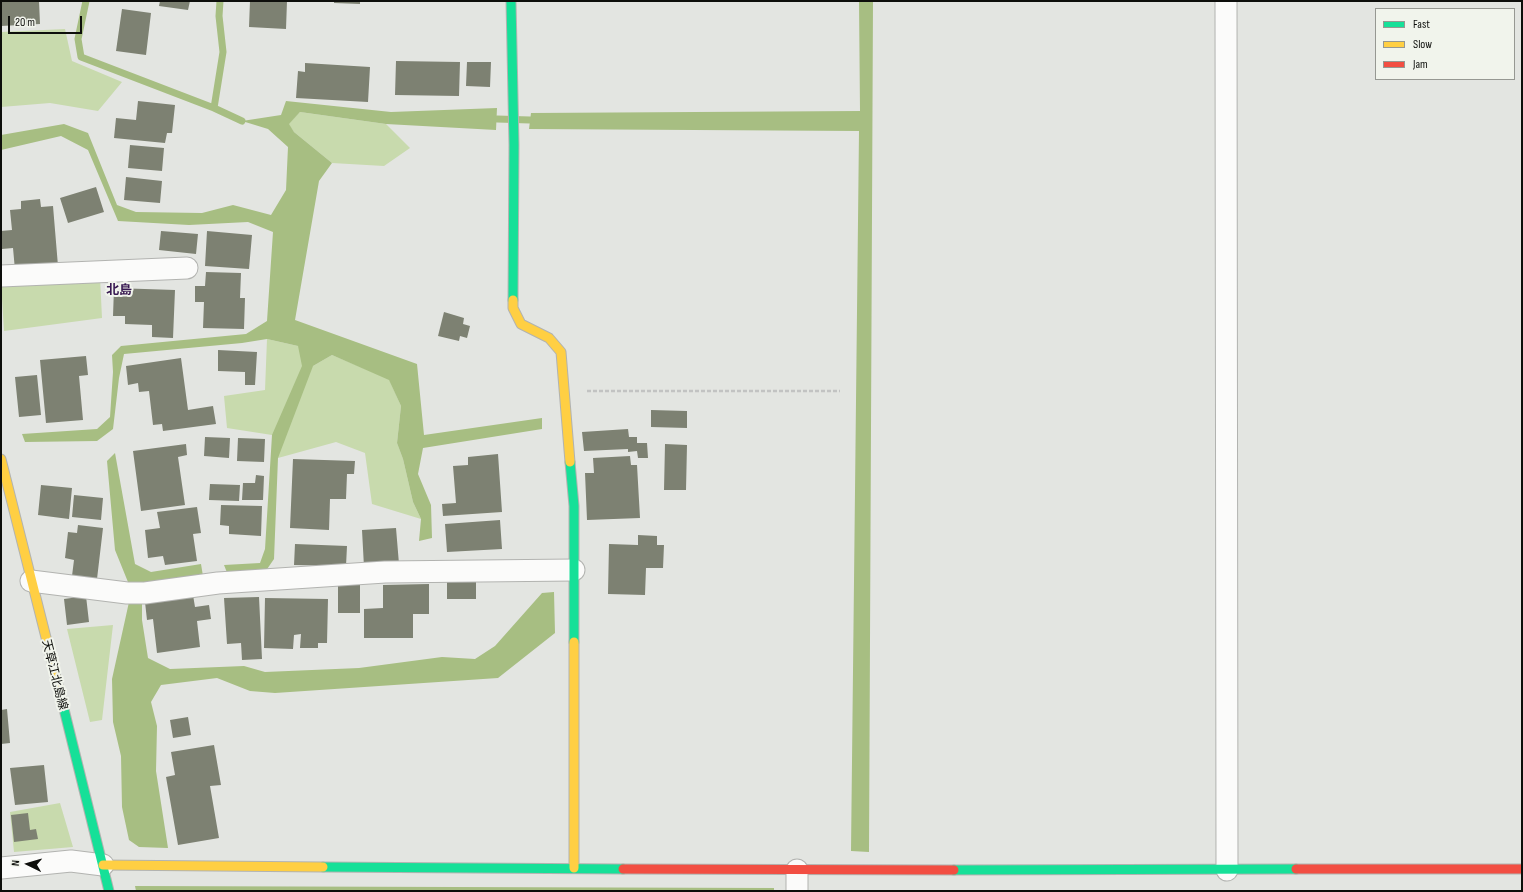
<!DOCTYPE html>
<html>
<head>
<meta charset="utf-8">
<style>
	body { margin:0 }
	#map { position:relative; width:1523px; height:892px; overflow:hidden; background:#e3e5e1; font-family:"Sofia Sans Condensed",sans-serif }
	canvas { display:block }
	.frame { position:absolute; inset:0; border:2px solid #0d0e0b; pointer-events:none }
	.legend { position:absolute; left:1375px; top:8px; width:140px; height:72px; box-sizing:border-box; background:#f1f4ec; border:1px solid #969892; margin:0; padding:5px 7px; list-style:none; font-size:12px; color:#0d0e0b }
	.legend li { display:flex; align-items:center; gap:8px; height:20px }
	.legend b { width:20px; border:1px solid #969892 }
	.north { position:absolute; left:8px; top:844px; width:40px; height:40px; -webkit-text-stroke:3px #f1f4ec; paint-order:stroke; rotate:275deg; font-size:11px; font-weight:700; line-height:16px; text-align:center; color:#0d0e0b }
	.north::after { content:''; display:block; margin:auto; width:14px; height:18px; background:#0d0e0b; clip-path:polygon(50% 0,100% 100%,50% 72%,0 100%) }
	.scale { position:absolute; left:8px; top:16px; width:74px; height:18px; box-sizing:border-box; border:2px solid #0d0e0b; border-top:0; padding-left:5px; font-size:12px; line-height:14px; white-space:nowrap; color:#0d0e0b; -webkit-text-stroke:3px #f1f4ec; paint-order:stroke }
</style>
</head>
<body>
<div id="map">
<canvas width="1523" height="892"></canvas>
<div class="frame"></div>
<ul class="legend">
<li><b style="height:5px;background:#16e098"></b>Fast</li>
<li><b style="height:5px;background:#ffcf43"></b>Slow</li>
<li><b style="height:5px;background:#f24e42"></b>Jam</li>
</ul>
<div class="north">N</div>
<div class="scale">20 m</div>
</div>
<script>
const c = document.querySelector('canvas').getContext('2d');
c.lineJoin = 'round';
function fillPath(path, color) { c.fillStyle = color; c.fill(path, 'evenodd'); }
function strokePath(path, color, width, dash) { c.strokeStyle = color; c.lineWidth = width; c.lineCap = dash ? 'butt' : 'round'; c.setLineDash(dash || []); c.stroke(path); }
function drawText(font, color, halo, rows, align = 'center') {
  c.font = font + ' "Sofia Sans Condensed","Noto Sans JP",sans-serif'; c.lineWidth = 4; c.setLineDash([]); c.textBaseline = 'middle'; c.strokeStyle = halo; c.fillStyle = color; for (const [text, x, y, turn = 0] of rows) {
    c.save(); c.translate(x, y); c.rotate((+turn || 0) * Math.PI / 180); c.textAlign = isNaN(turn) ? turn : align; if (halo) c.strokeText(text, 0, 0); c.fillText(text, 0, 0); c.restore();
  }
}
const green = new Path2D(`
	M65,29L72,61L122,82L98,111L50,103L1,107V32Z
	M300,112L386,124L410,148L384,166L332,163L294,132L288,124Z
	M100,277L102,318L4,331L1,282Z
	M267,339L298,346L313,366L332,355L389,379L401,406L397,443L403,459L413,502L421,519L372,504L365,453L336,442L278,458L272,435L227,428L224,396L265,390Z
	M113,625L102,720L90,722L67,629Z
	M60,803L73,847L14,852L10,812Z`);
const water = new Path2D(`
	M859,1H873L869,852L851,851L859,131L529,129L531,113L860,111Z
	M286,101L391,112L497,108L496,130L386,124L300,112L289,124L294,132L332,163L319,181L295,320L417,364L424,435L542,418V429L423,448L418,474L431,505L432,538L419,541L421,519L413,502L403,459L397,443L401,406L389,380L332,355L313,366L278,458L274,559L263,575H228L224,565L260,563L265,549L272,435L302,366L298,346L267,339L242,343L124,354L119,378L113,429L97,441L25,442L22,434L97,429L110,417L113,372L112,355L121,346L246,334L267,321L273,232L248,222L189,225L118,221L88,150L61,136L1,150V135L64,124L88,133L117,205L136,212L202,213L233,205L271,215L286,190L288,147L268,129L242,121L281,115Z
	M115,453L135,564L151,572L201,564L203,576L130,587L115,550L107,461Z
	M554,592L555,633L498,678L275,693L250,691L217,678L161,685L151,702L157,726L156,771L168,848L139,847L129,840L122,807L121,756L113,722L112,679L129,602L142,603V620L148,658L170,669L244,666L265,672L359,668L442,657L475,659L495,646L542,593Z
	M135,886L774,888V891H136Z`);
const stream = new Path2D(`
	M86,1L78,39L81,57L214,108L242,121
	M214,108L223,52L219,16L220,1
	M497,119L530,120`);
const building = new Path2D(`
	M1,1H39L40,24L1,26Z
	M160,1H190L188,10L159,6Z
	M250,1H287L286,29L249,27Z
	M334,1H360V4L334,3Z
	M122,9L151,13L146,55L116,51Z
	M396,61L460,62L459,96L395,95Z
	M467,62H491L490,87L466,86Z
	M305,63L370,67L368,102L296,98L298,71L305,72Z
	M138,101L175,105L172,133H167L165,143L114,138L116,118L136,120Z
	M130,145L164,148L162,171L128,168Z
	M126,177L162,181L160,203L124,200Z
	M96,187L104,212L68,223L60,198Z
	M40,199L41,207L53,206L58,266L15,270L13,248L2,249L1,231L12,230L10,210L21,209V201Z
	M161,231L198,234L196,254L159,250Z
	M207,231L252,235L249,269L205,266Z
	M206,272L241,273L240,298H245L244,329L203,328L204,302H195V286H205Z
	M114,288L175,290L173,338L152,337V325L125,324V316H113Z
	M444,312L464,318L463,324L470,326L467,338L460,336L459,341L438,336Z
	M218,350L257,352L255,385H245V372L218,371Z
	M86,356L88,375L79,376L83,420L46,423L40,360Z
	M181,358L188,410L213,406L216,424L163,431L162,424L153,425L149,391L139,392L138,383L128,385L126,366Z
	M37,375L41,415L19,417L15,377Z
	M651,410L687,411V428L651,427Z
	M628,429L629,437H637V443H647L648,458H638L637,451L628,452V449L584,451L582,432Z
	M205,437L230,438L229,458L204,456Z
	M238,438L265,439L264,462L237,461Z
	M186,444L187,455L178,457L185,505L141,511L133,451Z
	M665,444L687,445L686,490H664Z
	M498,454L502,512L443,516L442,504L456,503L453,466L468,465V457Z
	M630,456L631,465H637L640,518L587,520L585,473H594L593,458Z
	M293,459L355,461L354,474H347L346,499H330L329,530L290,528Z
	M256,475L264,476L263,500H242L243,483H255Z
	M210,484L240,485L239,501L209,500Z
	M41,485L72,488L69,519L38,515Z
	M74,495L103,498L101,520L72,517Z
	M221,505L262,506L261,536L229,534V526L220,525Z
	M197,507L201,533L193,534L197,561L165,565L163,556L148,558L145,530L160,528L157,512Z
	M500,520L502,549L447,552L445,524Z
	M78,525L103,528L97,579L72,576L74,560L65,558L68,532L77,533Z
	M396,528L399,564L364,567L362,530Z
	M638,535L657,536V545H664L663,568H646L645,595L608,594L609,544L638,545Z
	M295,544L347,546L346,566L294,565Z
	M447,579H476V599H447Z
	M429,584V614H413V638H364V609L383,608V585Z
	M338,585H360V613H338Z
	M193,595L195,607L209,605L211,619L197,621L200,647L157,653L153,619L147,620L145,602Z
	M86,596L89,622L67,625L64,599Z
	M259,597L262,659L242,660L241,643L227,644L224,598Z
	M265,598L328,599L327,643H318V648H300L301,634L294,635L293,649L264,648Z
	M7,709L10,743L1,744V710Z
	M188,717L191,735L173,738L170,720Z
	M214,745L221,785L210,786L219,838L178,845L166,777L175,775L171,752Z
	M44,765L48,802L15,805L10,768Z
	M28,813L30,830L36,829L38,839L14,842L11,815Z`);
const path = new Path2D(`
	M587,391H840`);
const street = new Path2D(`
	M1226,1L1227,870
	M1,276L187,268
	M31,581L127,593H145L218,583L385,572L574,570
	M1,868L71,861L103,865
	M797,870V891`);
const fast = new Path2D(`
	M511,1L514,145L513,300
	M570,462L574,506V642
	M60,693L109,891
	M323,867L623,869
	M954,870L1296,869`);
const slow = new Path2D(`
	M513,300V308L521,324L549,338L561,352L570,462
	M1,459L60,693
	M574,642V868
	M103,865L323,867`);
const jam = new Path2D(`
	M623,869L954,870
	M1296,869H1522`);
const streetNames = [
	["天草江北島線",54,675,76]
];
const neighbourhoodNames = [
	["北島",119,291]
];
fillPath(green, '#c8daad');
fillPath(water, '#a7be82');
strokePath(stream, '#a7be82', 7);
fillPath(building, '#7d8172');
strokePath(street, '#b2b3b0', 23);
strokePath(fast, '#b2b3b0', 11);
strokePath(slow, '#b2b3b0', 11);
strokePath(jam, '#b2b3b0', 11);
strokePath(path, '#c2c3c2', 2.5, [4, 2]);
strokePath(street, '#fbfbfa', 21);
strokePath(fast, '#16e098', 9);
strokePath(slow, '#ffcf43', 9);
strokePath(jam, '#f24e42', 9);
drawText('12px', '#0d0e0b', '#f1f4ec', streetNames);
drawText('bold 13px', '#381951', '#f1f4ec', neighbourhoodNames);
</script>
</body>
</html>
